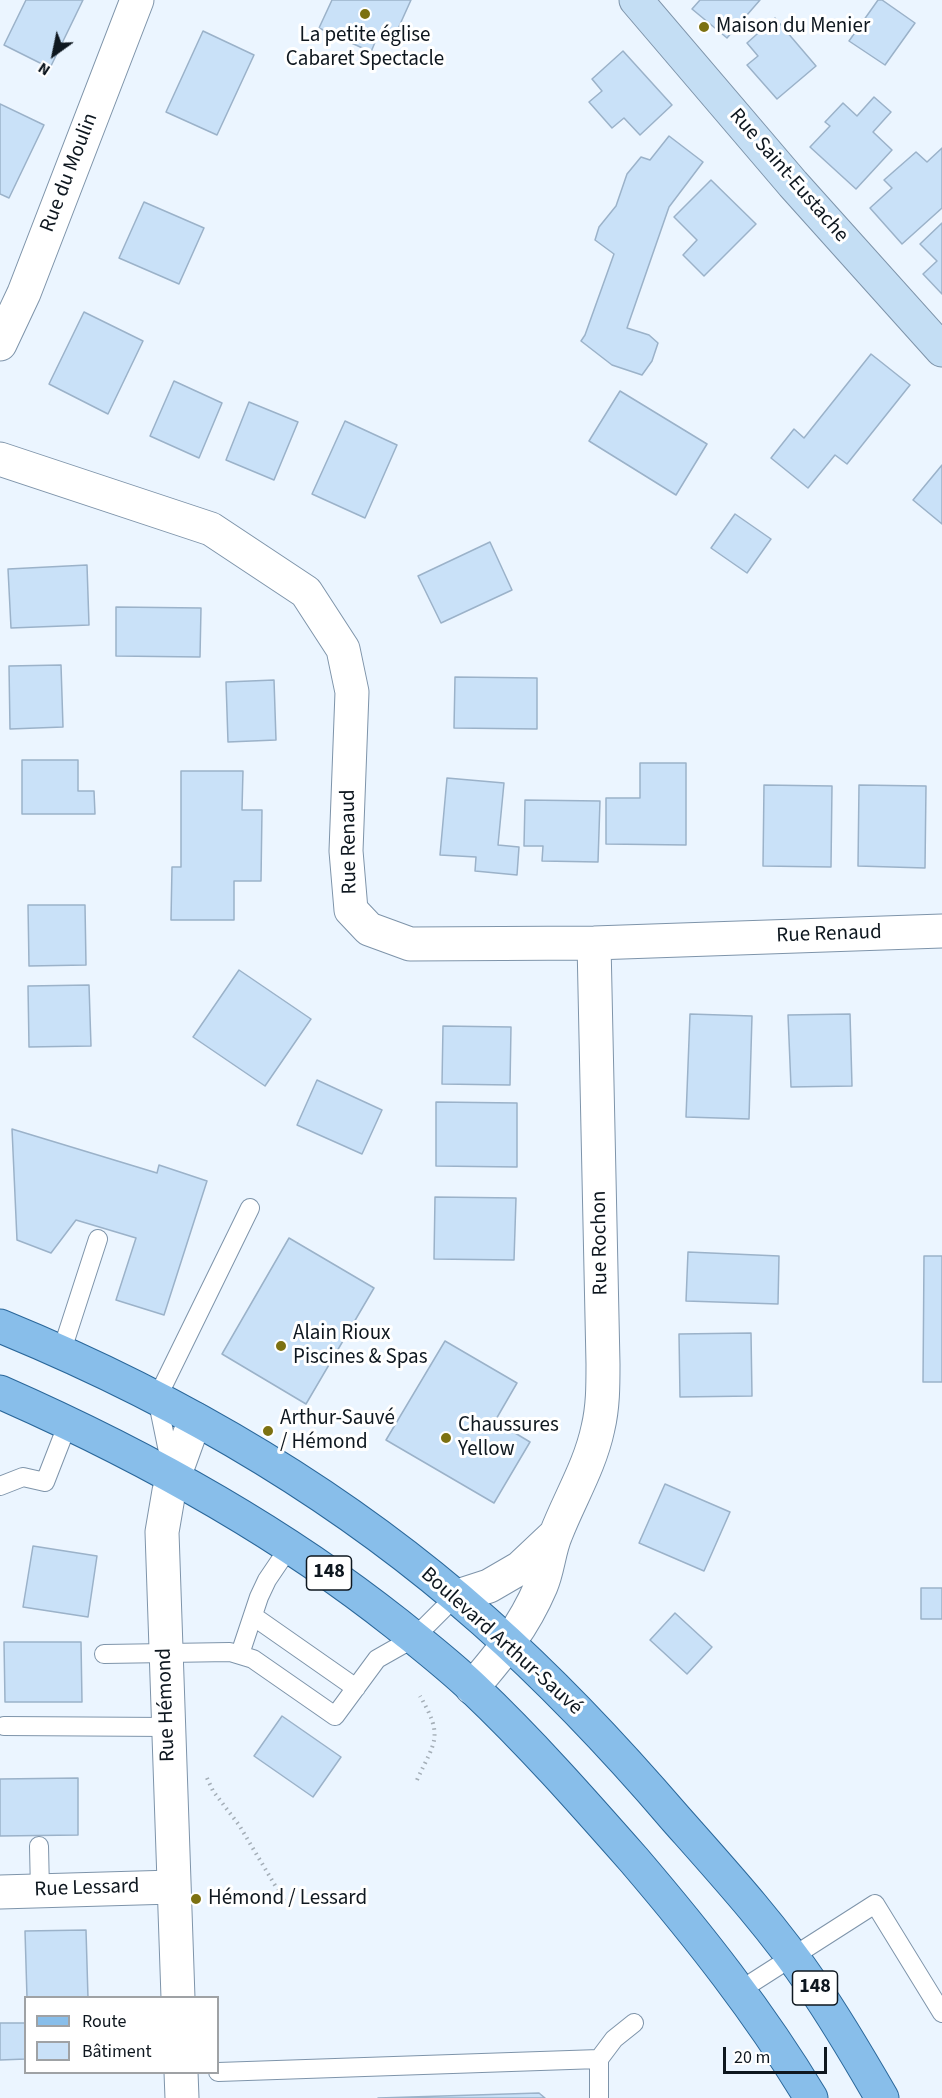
<!DOCTYPE html>
<html>
<head>
<meta charset="utf-8">
<style>
	body { margin:0 }
	#map { position:relative; width:942px; height:2098px; overflow:hidden; background:#ebf5ff; font-family:"Source Sans 3",sans-serif }
	canvas { display:block }
	.legend { position:absolute; left:24px; top:1996px; width:195px; height:78px; box-sizing:border-box; background:#fff; border:2px solid #9fa2a5; margin:0; padding:8px 10px; list-style:none; font-size:18px; color:#0e171f }
	.legend li { display:flex; align-items:center; gap:12px; height:30px }
	.legend b { width:30px; border:2px solid #9fa2a5 }
	.north { position:absolute; left:24px; top:24px; width:60px; height:60px; -webkit-text-stroke:4px #fff; paint-order:stroke; rotate:213deg; font-size:16px; font-weight:700; line-height:24px; text-align:center; color:#0e171f }
	.north::after { content:''; display:block; margin:auto; width:21px; height:27px; background:#0e171f; clip-path:polygon(50% 0,100% 100%,50% 72%,0 100%) }
	.scale { position:absolute; left:723px; top:2047px; width:104px; height:27px; box-sizing:border-box; border:3px solid #0e171f; border-top:0; padding-left:8px; font-size:18px; line-height:21px; white-space:nowrap; color:#0e171f; -webkit-text-stroke:4px #fff; paint-order:stroke }
</style>
</head>
<body>
<div id="map">
<canvas width="942" height="2098"></canvas>
<ul class="legend">
<li><b style="height:8px;background:#88beea"></b>Route</li>
<li><b style="height:16px;background:#c9e1f8"></b>Bâtiment</li>
</ul>
<div class="north">N</div>
<div class="scale">20 m</div>
</div>
<script>
const c = document.querySelector('canvas').getContext('2d');
c.lineJoin = 'round';
function fillPath(path, color) { c.fillStyle = color; c.fill(path, 'evenodd'); }
function strokePath(path, color, width, dash) { c.strokeStyle = color; c.lineWidth = width; c.lineCap = dash ? 'butt' : 'round'; c.setLineDash(dash || []); c.stroke(path); }
function drawText(font, color, halo, rows, align = 'center') {
  c.font = font + ' "Source Sans 3",sans-serif'; c.lineWidth = 6; c.setLineDash([]); c.textBaseline = 'middle'; c.strokeStyle = halo; c.fillStyle = color; for (const [text, x, y, turn = 0] of rows) {
    c.save(); c.translate(x, y); c.rotate((+turn || 0) * Math.PI / 180); c.textAlign = isNaN(turn) ? turn : align; if (halo) c.strokeText(text, 0, 0); c.fillText(text, 0, 0); c.restore();
  }
}
const building = new Path2D(`
	M26,0H83L50,68L4,45Z
	M332,0H411L392,42L378,35L371,52L319,28Z
	M700,0H760L727,38L692,9Z
	M878,0H882L915,23L885,65L849,41Z
	M775,18L816,66L777,99L747,65L758,56L747,43Z
	M203,31L254,55L217,135L166,112Z
	M623,51L672,105L640,135L624,118L612,128L589,102L602,91L592,79Z
	M874,97L891,112L873,132L892,150L856,189L810,147L830,126L825,122L843,103L857,116Z
	M0,104L44,125L9,198L0,194Z
	M669,136L703,162L669,207L627,328L649,335L658,343L652,361L642,375L612,365L581,341L585,335L614,254L595,240L599,227L616,206L627,174L641,157L650,160Z
	M942,148V208L902,244L870,208L892,188L884,180L916,152L927,162Z
	M711,180L756,224L704,276L683,255L697,240L674,217Z
	M144,202L204,228L179,284L119,258Z
	M942,223V294L923,274L937,261L920,244Z
	M84,312L143,341L108,414L49,384Z
	M871,354L910,385L847,464L835,455L808,488L771,458L794,429L804,438Z
	M174,381L222,403L199,458L150,436Z
	M620,391L707,444L676,495L589,441Z
	M249,402L298,422L274,480L226,460Z
	M345,421L397,445L365,518L312,494Z
	M942,465V524L913,500Z
	M735,514L771,539L747,573L711,548Z
	M490,542L512,590L441,623L418,576Z
	M87,565L89,625L11,628L8,569Z
	M116,607L201,608L200,657L116,656Z
	M61,665L63,727L10,729L9,666Z
	M455,677L537,678V729L454,728Z
	M274,680L276,740L228,742L226,682Z
	M22,760H78V791H94L95,814H22Z
	M640,763H686V845L606,844V798H640Z
	M181,771H243L242,810H262L261,881H234V920H171L172,867H181Z
	M447,778L504,783L498,845L519,847L517,875L475,871L476,857L440,855Z
	M764,785L832,786L831,867L763,866Z
	M859,785L926,786L925,868L858,866Z
	M525,800L600,801L598,862L542,861L543,846H524Z
	M28,905H85L86,965L29,966Z
	M239,970L311,1019L265,1086L193,1037Z
	M89,985L91,1046L29,1047L28,986Z
	M690,1014L752,1016L749,1119L686,1117Z
	M850,1014L852,1086L791,1087L788,1015Z
	M443,1026L511,1027L510,1085L442,1084Z
	M317,1080L382,1110L362,1154L297,1125Z
	M436,1102L517,1103V1167L436,1166Z
	M12,1129L157,1173L159,1165L207,1181L164,1315L116,1300L136,1238L76,1220L51,1253L17,1240Z
	M435,1197L516,1198L514,1260L434,1259Z
	M289,1238L374,1288L306,1404L222,1354Z
	M688,1252L779,1256L778,1304L686,1301Z
	M924,1256H942V1382H923Z
	M751,1333L752,1396L680,1397L679,1334Z
	M445,1341L517,1383L495,1421L530,1442L494,1503L386,1440Z
	M665,1484L730,1512L704,1571L639,1543Z
	M33,1546L97,1556L88,1617L23,1607Z
	M921,1588H942V1619H921Z
	M675,1613L712,1647L687,1674L650,1640Z
	M4,1642H81L82,1702H5Z
	M282,1716L341,1757L313,1797L254,1756Z
	M78,1778V1835L0,1836V1779Z
	M86,1930L88,1998H27L25,1931Z
	M0,2023H26V2059L0,2060Z
	M539,2093L545,2098H378Z`);
const path = new Path2D(`
	M207,1778L213,1791L239,1825L285,1902
	M417,1780C435,1741 444,1737 420,1696`);
const lane = new Path2D(`
	M61,1353L98,1239
	M172,1471L157,1398L250,1208
	M0,1486L23,1477L45,1482L68,1423
	M253,1616L356,1688
	M104,1654L230,1652L253,1659L335,1716L377,1659L414,1638L455,1597
	M240,1654L259,1597L267,1580L290,1546
	M4,1726L168,1727
	M39,1846L40,1891
	M739,1991L875,1904L942,2013
	M218,2072L599,2059
	M599,2098V2059L614,2039L634,2023`);
const street = new Path2D(`
	M0,344L24,293L137,0
	M0,459L211,529L306,592L343,649L352,692L346,851L351,910L369,929L410,944L594,943L942,931
	M455,1597L489,1586L520,1568L555,1535
	M472,1688C501,1654 523,1628 541,1586C548,1570 549,1550 556,1534C570,1498 590,1466 598,1428C603,1407 603,1386 603,1364L594,943
	M0,1892L173,1887
	M178,1998L162,1532L169,1491L195,1419
	M181,2072L182,2098`);
const secondary = new Path2D(`
	M636,0L793,184L942,350`);
const primary = new Path2D(`
	M0,1326C176,1398 342,1495 484,1621C553,1682 616,1749 676,1819C723,1872 773,1927 813,1986C838,2022 860,2060 882,2098
	M0,1392C141,1454 276,1528 397,1624C423,1645 449,1665 473,1688C530,1742 582,1801 634,1860C698,1935 760,2013 811,2098`);
const markers = [
	[365,14,6,"#7c7111"],
	[704,27,6,"#7c7111"],
	[281,1346,6,"#7c7111"],
	[268,1431,6,"#7c7111"],
	[446,1438,6,"#7c7111"],
	[196,1899,6,"#7c7111"]
];
const shields = [
	[329,1573,45],
	[815,1988,45]
];
const shieldNames = [
	["148",329,1573],
	["148",815,1988]
];
const poiNames = [
	["Maison du Menier",716,27],
	["La petite église",365,36,"center"],
	["Cabaret Spectacle",365,60,"center"],
	["Alain Rioux",293,1334],
	["Piscines & Spas",293,1358],
	["Arthur-Sauvé",280,1419],
	["/ Hémond",280,1443],
	["Chaussures",458,1426],
	["Yellow",458,1450],
	["Hémond / Lessard",208,1899]
];
const streetNames = [
	["Rue du Moulin",70,173,-69],
	["Rue Saint-Eustache",788,176,49],
	["Rue Renaud",350,842,-91],
	["Rue Renaud",829,935,-2],
	["Rue Rochon",601,1243,-91],
	["Boulevard Arthur-Sauvé",501,1642,42],
	["Rue Hémond",167,1705,-92],
	["Rue Lessard",87,1889,-2]
];
fillPath(building, '#c9e1f8');
strokePath(building, '#9bb2c9', 1.5);
strokePath(lane, '#7e94aa', 20);
strokePath(street, '#7e94aa', 35);
strokePath(secondary, '#7e94aa', 35);
strokePath(primary, '#2a679a', 35);
strokePath(path, '#a4aeb7', 4, [1.5, 4.5]);
strokePath(lane, '#fff', 18);
strokePath(street, '#fff', 33);
strokePath(secondary, '#c4def4', 33);
strokePath(primary, '#88beea', 33);
for (const [x, y, r, color] of markers) { const dot = new Path2D(); dot.arc(x, y, r, 0, 2 * Math.PI); c.fillStyle = color; c.fill(dot); strokePath(dot, '#fff', 2); }
for (const [x, y, w] of shields) { const box = new Path2D(); box.roundRect(x - w / 2, y - 17, w, 34, 4.5); c.fillStyle = '#fff'; c.fill(box); strokePath(box, '#0e171f', 1.5); }
drawText('bold 20px', '#0e171f', null, shieldNames);
drawText('21px', '#0e171f', '#fff', poiNames, 'left');
drawText('21px', '#0e171f', '#fff', streetNames);
</script>
</body>
</html>
